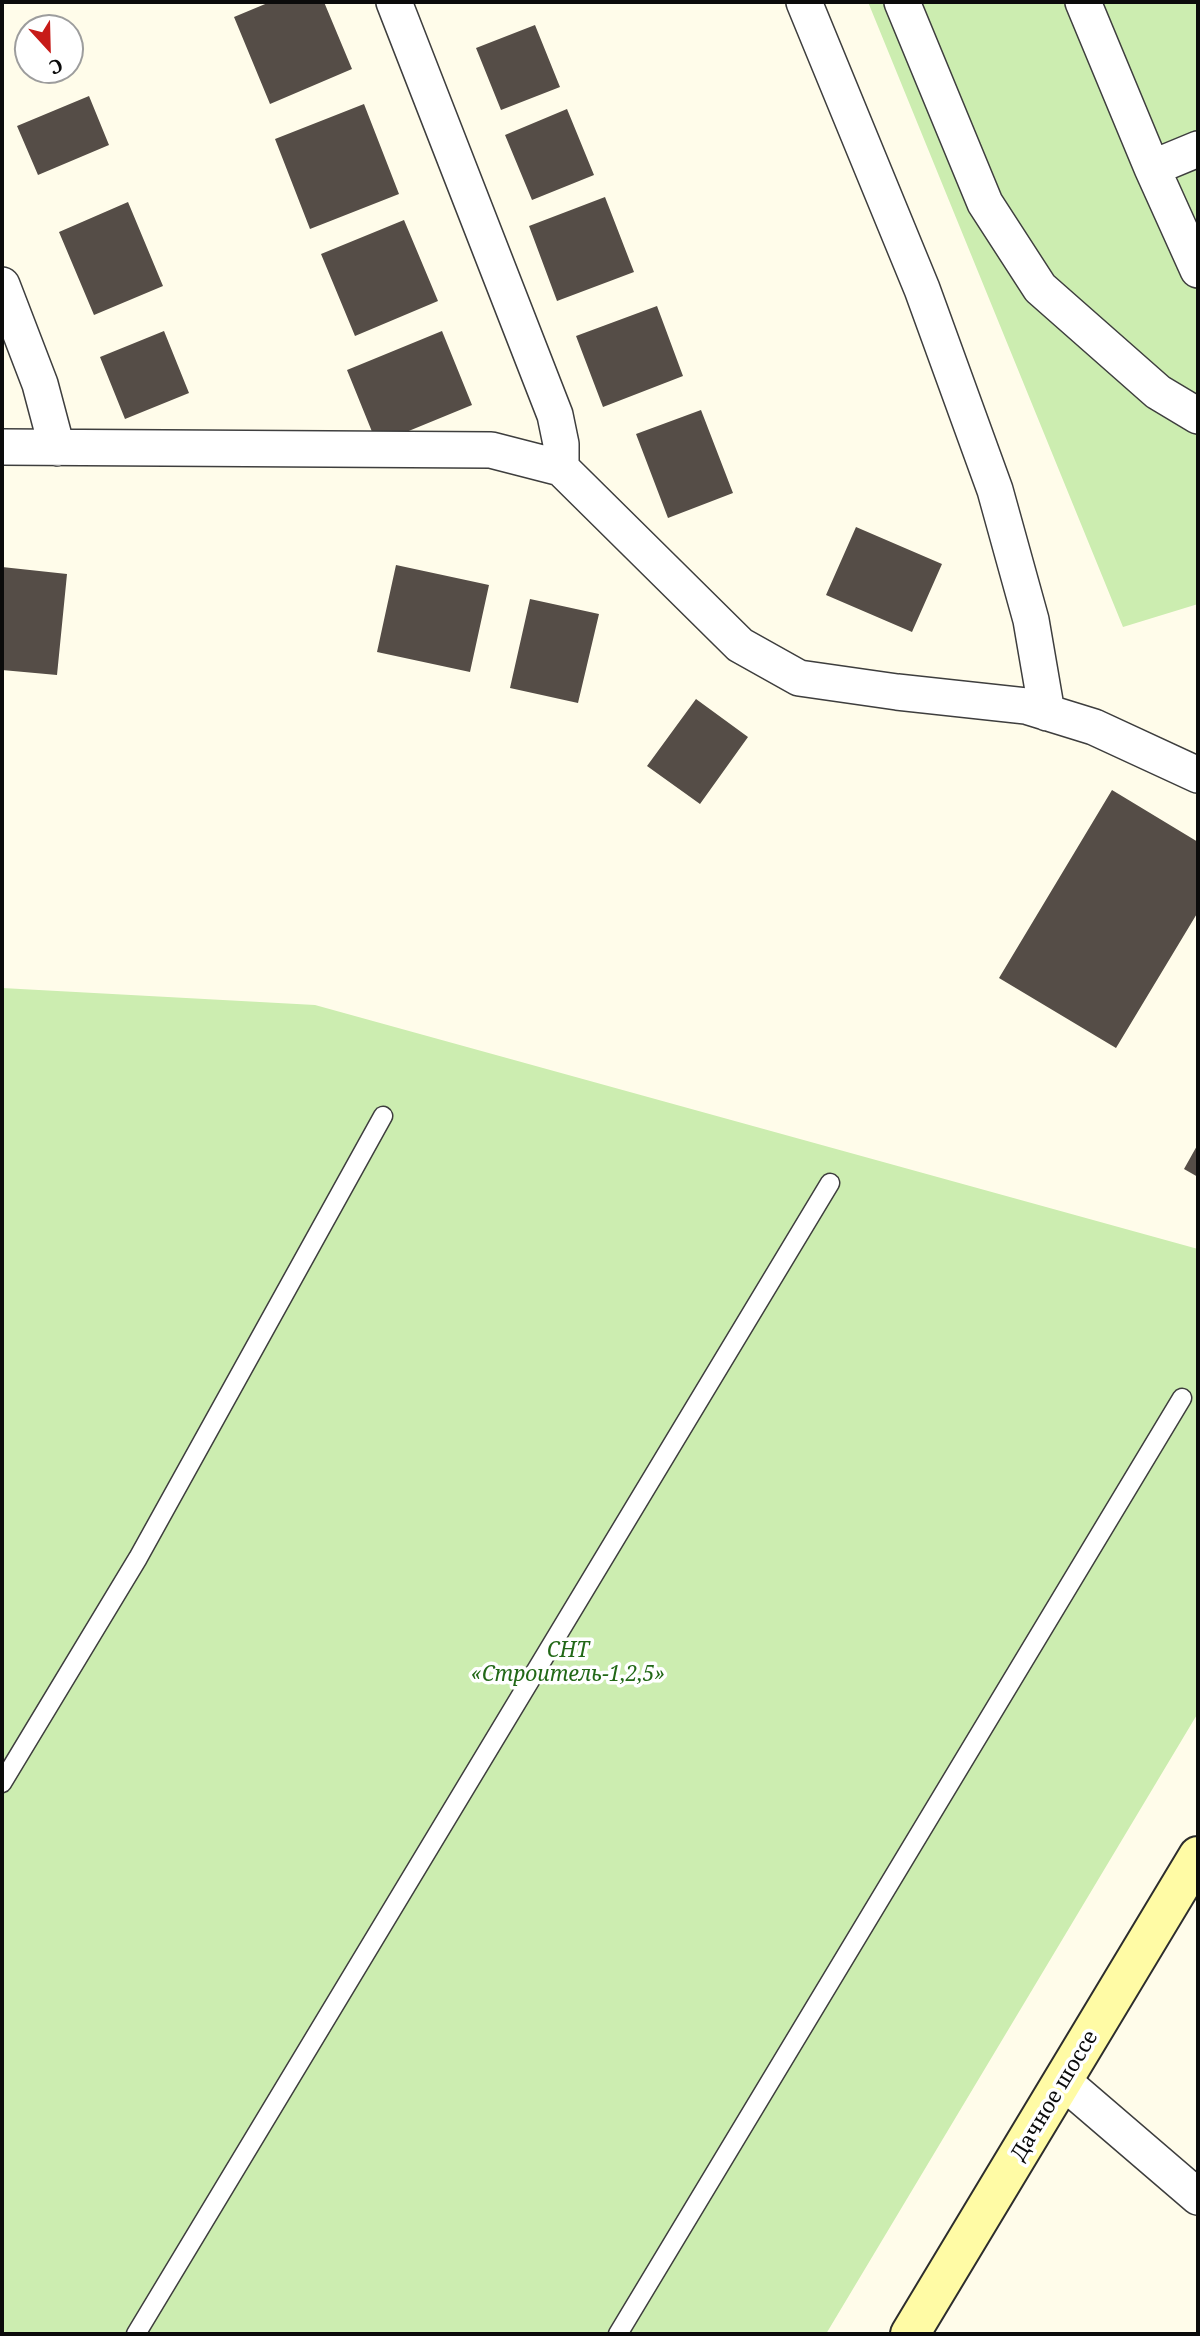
<!DOCTYPE html>
<html>
<head>
<meta charset="utf-8">
<style>
	body { margin:0 }
	#map { position:relative; width:1200px; height:2336px; overflow:hidden; background:#fffcea; font-family:"Noto Serif",serif }
	canvas { display:block }
	.frame { position:absolute; inset:0; border:4px solid #0b0b0b; pointer-events:none }
	.north { position:absolute; left:14px; top:14px; width:70px; height:70px; box-sizing:border-box; background:#fff; border:2px solid #9d9d9d; border-radius:50%; rotate:158deg; font-size:19px; font-weight:700; line-height:28px; text-align:center; color:#0b0b0b }
	.north::after { content:''; display:block; margin:auto; width:24px; height:32px; background:#c71b18; clip-path:polygon(50% 0,100% 100%,50% 72%,0 100%) }
</style>
</head>
<body>
<div id="map">
<canvas width="1200" height="2336"></canvas>
<div class="frame"></div>
<div class="north">С</div>
</div>
<script>
const c = document.querySelector('canvas').getContext('2d');
c.lineJoin = 'round';
function fillPath(path, color) { c.fillStyle = color; c.fill(path, 'evenodd'); }
function strokePath(path, color, width, dash) { c.strokeStyle = color; c.lineWidth = width; c.lineCap = dash ? 'butt' : 'round'; c.setLineDash(dash || []); c.stroke(path); }
function drawText(font, color, halo, rows, align = 'center') {
  c.font = font + ' "Noto Serif",serif'; c.lineWidth = 7; c.setLineDash([]); c.textBaseline = 'middle'; c.strokeStyle = halo; c.fillStyle = color; for (const [text, x, y, turn = 0] of rows) {
    c.save(); c.translate(x, y); c.rotate((+turn || 0) * Math.PI / 180); c.textAlign = isNaN(turn) ? turn : align; if (halo) c.strokeText(text, 0, 0); c.fillText(text, 0, 0); c.restore();
  }
}
const green = new Path2D(`
	M868,2H1198V604L1123,627Z
	M2,988L315,1005L1198,1249V1713L826,2334H2Z`);
const building = new Path2D(`
	M270,2H324L352,69L270,104L234,17Z
	M535,25L560,87L501,110L476,48Z
	M89,96L109,145L38,175L17,126Z
	M364,104L399,194L310,229L275,139Z
	M567,109L594,175L532,200L505,135Z
	M605,197L634,272L557,301L529,226Z
	M128,202L163,286L94,315L59,232Z
	M404,220L438,301L355,336L321,254Z
	M657,306L683,376L603,407L576,336Z
	M164,331L189,393L125,419L100,357Z
	M442,331L472,405L377,444L347,370Z
	M701,410L733,493L668,518L636,434Z
	M856,527L942,564L912,632L826,595Z
	M396,565L489,585L470,672L377,652Z
	M2,567L67,574L57,675L2,670Z
	M530,599L599,614L578,703L510,688Z
	M696,699L748,737L700,804L647,766Z
	M1112,790L1198,842V912L1116,1048L999,978Z
	M1198,1144V1177L1184,1169Z`);
const lane = new Path2D(`
	M2,1783L138,1558L383,1116
	M136,2334L830,1183
	M618,2334L1182,1398`);
const street = new Path2D(`
	M394,2L555,415L561,444V468
	M804,2L922,289L995,490L1031,620L1047,713
	M902,2L985,203L1040,288L1158,392L1198,416
	M1083,2L1152,168L1198,270
	M1152,168L1198,149
	M2,285L40,384L57,448
	M2,447L491,450L561,468L740,645L799,678L897,692L1026,706L1094,727L1198,775
	M1064,2082L1198,2197`);
const secondary = new Path2D(`
	M910,2334L1198,1856`);
const parkNames = [
	["СНТ",568,1651],
	["«Строитель-1,2,5»",568,1675]
];
const streetNames = [
	["Дачное шоссе",1055,2096,-59]
];
fillPath(green, '#ccedb0');
fillPath(building, '#554d47');
strokePath(lane, '#3e3e3e', 21);
strokePath(street, '#3e3e3e', 38);
strokePath(secondary, '#2d2d2d', 42);
strokePath(lane, '#fff', 18);
strokePath(street, '#fff', 35);
strokePath(secondary, '#fffba5', 38);
drawText('italic 21px', '#226817', '#fff', parkNames);
drawText('21px', '#0b0b0b', '#fff', streetNames);
</script>
</body>
</html>
